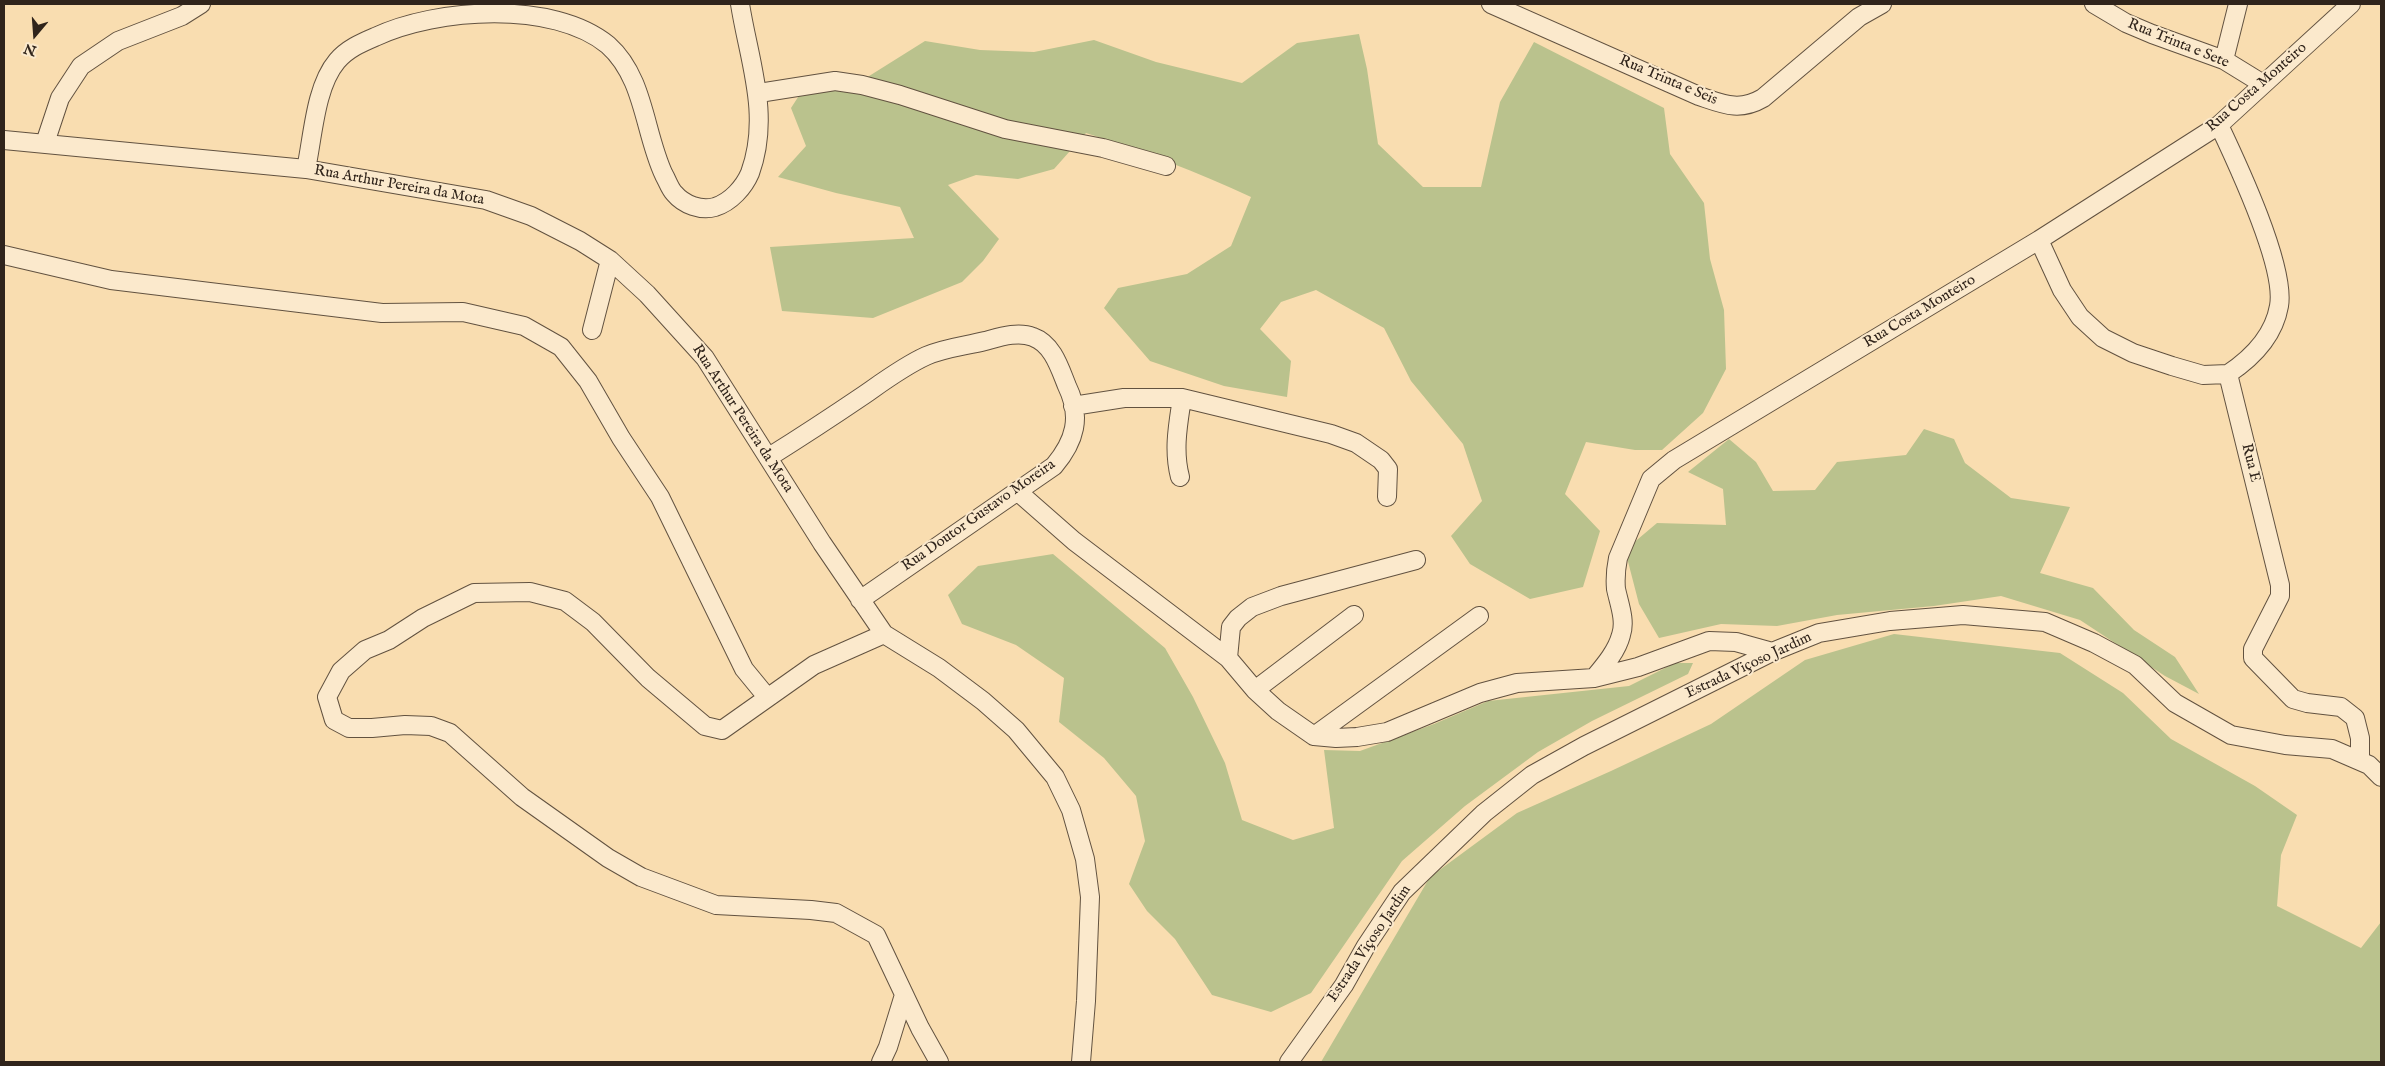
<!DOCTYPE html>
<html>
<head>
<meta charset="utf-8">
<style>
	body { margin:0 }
	#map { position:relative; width:2385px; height:1066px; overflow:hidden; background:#f9ddb0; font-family:"IM FELL English",serif }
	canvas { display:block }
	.frame { position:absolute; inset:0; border:5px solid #30241b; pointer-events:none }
	.north { position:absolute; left:10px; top:10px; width:50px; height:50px; -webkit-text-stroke:4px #fbe9cc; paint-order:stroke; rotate:198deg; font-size:14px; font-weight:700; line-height:20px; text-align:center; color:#30241b }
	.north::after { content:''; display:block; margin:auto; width:18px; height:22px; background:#30241b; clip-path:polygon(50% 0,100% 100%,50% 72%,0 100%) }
</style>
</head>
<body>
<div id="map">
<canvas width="2385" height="1066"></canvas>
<div class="frame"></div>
<div class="north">N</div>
</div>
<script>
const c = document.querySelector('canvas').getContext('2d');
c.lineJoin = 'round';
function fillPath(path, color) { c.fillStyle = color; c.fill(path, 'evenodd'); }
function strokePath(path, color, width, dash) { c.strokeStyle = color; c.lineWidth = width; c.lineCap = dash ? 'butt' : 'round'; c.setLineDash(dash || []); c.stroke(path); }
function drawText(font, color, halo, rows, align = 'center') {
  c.font = font + ' "IM FELL English",serif'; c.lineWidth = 4; c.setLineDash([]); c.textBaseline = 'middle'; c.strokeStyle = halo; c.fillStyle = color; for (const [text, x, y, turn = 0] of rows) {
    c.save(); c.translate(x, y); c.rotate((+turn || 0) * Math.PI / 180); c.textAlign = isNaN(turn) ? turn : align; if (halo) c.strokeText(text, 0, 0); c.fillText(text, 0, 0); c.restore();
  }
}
const green = new Path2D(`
	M1359,34L1367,69L1378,144L1423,187H1481L1500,102L1534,42L1664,108L1670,154L1704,203L1710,259L1724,310L1726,369L1703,413L1662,450H1635L1586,442L1565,494L1600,531L1583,587L1530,599L1470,564L1451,536L1482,501L1463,444L1411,381L1384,328L1316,290L1281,302L1260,329L1291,361L1287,397L1224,386L1150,361L1104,308L1118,288L1187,274L1231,246L1251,197C1197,172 1143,151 1086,133L1054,169L1018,179L976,175L948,185L999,239L983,261L962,282L873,318L782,311L770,247L914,238L900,207L836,193L778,177L806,146L791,108L802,91L858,83L925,41L980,50L1034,52L1094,40L1156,62L1242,83L1297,43Z
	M1924,429L1954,439L1965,463L2011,498L2070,507L2040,573L2093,588L2134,630L2175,657L2199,694L2165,676L2080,620L2001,596L1934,606L1837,615L1777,626L1721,624L1659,638L1639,604L1625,550L1657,523L1726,525L1723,489L1688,472L1729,439L1756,462L1773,491L1815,490L1837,462L1906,455Z
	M1053,554L1165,648L1193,697L1225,763L1242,820L1293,840L1334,828L1324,750L1360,751L1434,724L1488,701L1629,686L1675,663H1693L1688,674L1592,721L1538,752L1465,806L1402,861L1311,993L1271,1012L1212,995L1175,939L1147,911L1129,884L1145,841L1136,796L1104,758L1059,722L1064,678L1016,645L962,624L948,595L978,566Z
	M1894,634L2060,653L2123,693L2171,739L2255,786L2297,815L2281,855L2277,906L2361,948L2381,922V1062H1321L1430,877L1517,813L1611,771L1711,724L1805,660Z`);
const minor = new Path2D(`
	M1491,4L1699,96C1723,104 1739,112 1763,98L1859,17L1882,4
	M2094,4L2126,23L2152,34L2224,60L2263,84
	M2224,60L2238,4
	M759,93L835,81L862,85L900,95L1005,129L1103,148L1166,166
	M2219,125C2237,163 2286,267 2279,306C2274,335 2252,358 2228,374L2280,585V596L2253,649V658L2293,699L2307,703L2341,707L2355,718L2360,738V760
	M4,140L306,169L486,200L531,216L580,241L610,260L647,294L705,358L822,543L884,634L939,668L983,701L1016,730L1055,777L1071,810L1085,859L1090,897L1086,1001L1081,1062
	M45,143L60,98L81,66L118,41L182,16L201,4
	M306,169C313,137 315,87 337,61C347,49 361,43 375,37C437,8 553,0 608,45C645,78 644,133 664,175C667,180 670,189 674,193C684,205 701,211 715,207C731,202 744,187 750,173C771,115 749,61 740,4
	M2039,240L2062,290L2080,317L2103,338L2133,353L2172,366L2203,375L2228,374
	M4,255L111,280L382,313L463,312L524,326L561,347L588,381L621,438L660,497L744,669L767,697
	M592,330L610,260
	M1073,406L1124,398H1182L1331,434L1356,443L1381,460L1388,469L1387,497
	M769,457C801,437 833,416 864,395C884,381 904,366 926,356C944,348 965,346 985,341C1000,337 1018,331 1033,337C1053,344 1060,369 1067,386C1082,417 1075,441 1054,466L860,600
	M1180,477C1173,450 1178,425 1182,398
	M1017,491L1074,541L1228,658
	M1416,560L1281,596L1252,607L1238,618L1231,627L1228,658L1255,690L1278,711L1314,736L1336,738L1357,737L1387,732L1480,693L1517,683L1594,678L1638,667L1709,641L1736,642L1772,652
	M884,634L814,665L722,730L705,726L648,678L593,622L565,601L530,592L474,593L423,618L389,640L365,650L341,671L327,697L334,720L349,728H372L405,725L431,726L450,733L522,797L608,858L641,877L716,905L811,910L836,913L876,935L920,1028L939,1062
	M1594,678C1604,666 1617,651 1621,635C1626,621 1619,603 1616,589C1615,578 1616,568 1618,558L1651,479L1674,460L2039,240L2219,125L2351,4
	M1255,690L1354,615
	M1314,736L1479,616
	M881,1062L888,1047L904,995
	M1289,1062L1344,985L1366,946L1402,892L1484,813L1532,775L1584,746L1772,652L1819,633L1890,621L1963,615L2045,622L2094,643L2135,665L2175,703L2231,735L2285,745L2332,749L2369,765L2381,777`);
const streetNames = [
	["Rua Trinta e Sete",2178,44,22],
	["Rua Trinta e Seis",1668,81,23],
	["Rua Costa Monteiro",2257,88,-41],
	["Rua Arthur Pereira da Mota",399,186,10],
	["Rua Costa Monteiro",1920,312,-31],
	["Rua Arthur Pereira da Mota",742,419,57],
	["Rua E",2250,463,76],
	["Rua Doutor Gustavo Moreira",979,516,-35],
	["Estrada Viçoso Jardim",1749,666,-25],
	["Estrada Viçoso Jardim",1370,944,-56]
];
fillPath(green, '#bac28d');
strokePath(minor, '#625240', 20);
strokePath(minor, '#fbe9cc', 18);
drawText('15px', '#30241b', '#fbe9cc', streetNames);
</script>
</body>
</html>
